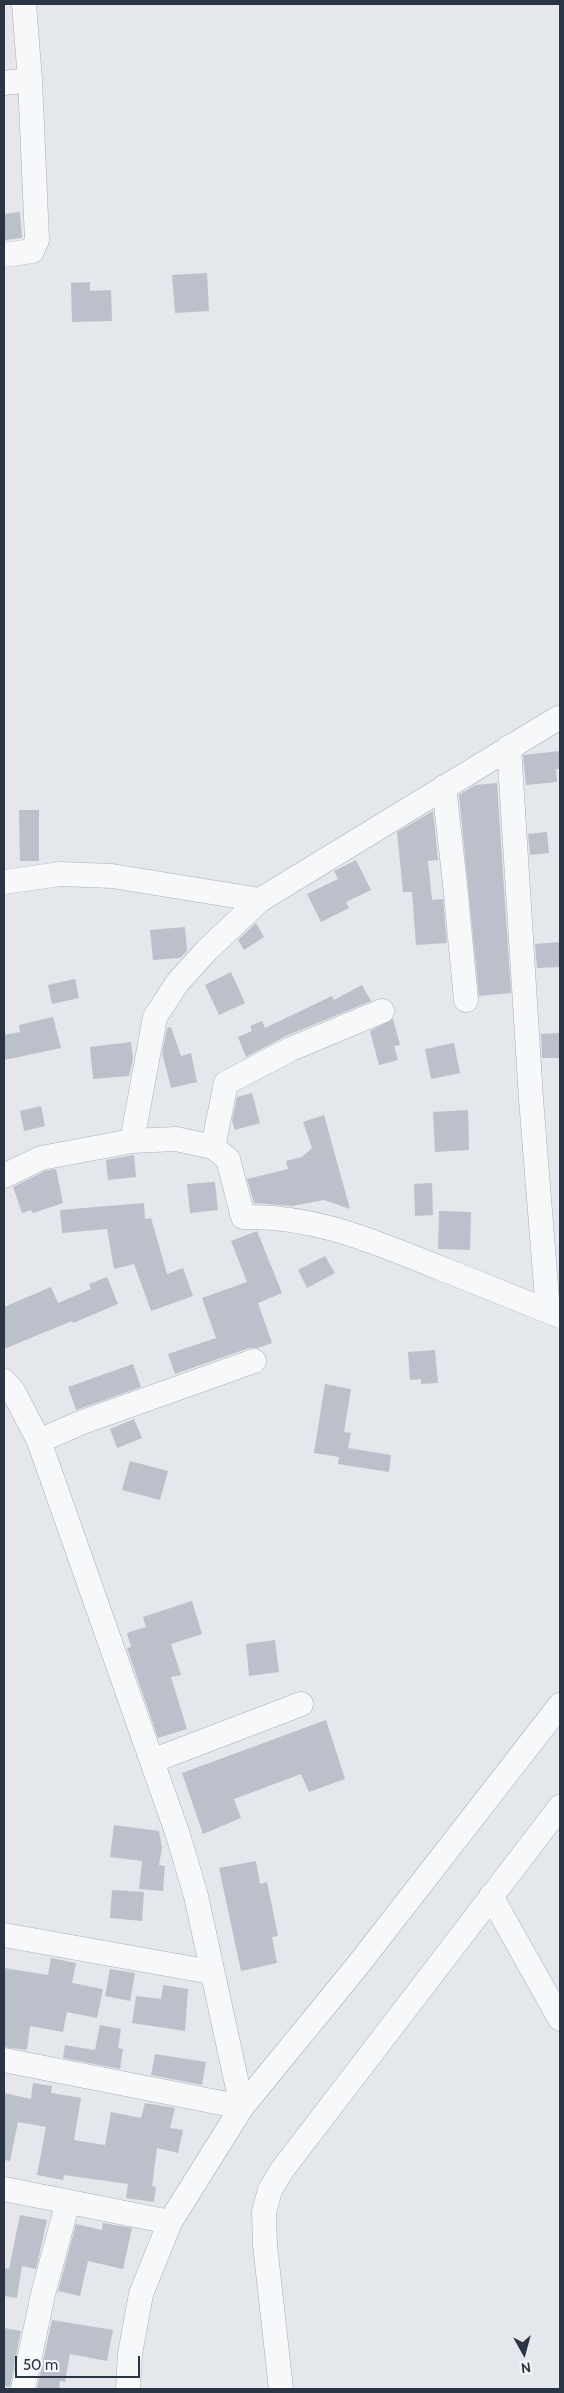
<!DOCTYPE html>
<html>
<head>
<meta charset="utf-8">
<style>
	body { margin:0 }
	#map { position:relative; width:564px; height:2393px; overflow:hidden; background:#e4e7ec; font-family:Cabin,sans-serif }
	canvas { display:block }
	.frame { position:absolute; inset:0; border:5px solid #2b3445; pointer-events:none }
	.north { position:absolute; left:499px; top:2328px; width:50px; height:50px; -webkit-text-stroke:4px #f4f6f9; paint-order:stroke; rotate:173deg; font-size:14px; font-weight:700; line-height:20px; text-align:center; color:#2b3445 }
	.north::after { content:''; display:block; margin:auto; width:18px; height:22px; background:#2b3445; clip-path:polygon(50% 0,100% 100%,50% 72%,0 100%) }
	.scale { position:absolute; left:15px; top:2356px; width:125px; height:22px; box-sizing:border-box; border:2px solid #2b3445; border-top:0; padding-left:6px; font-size:15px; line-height:18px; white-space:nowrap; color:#2b3445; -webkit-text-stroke:4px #f4f6f9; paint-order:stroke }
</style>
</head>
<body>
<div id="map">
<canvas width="564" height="2393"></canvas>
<div class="frame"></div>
<div class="north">N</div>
<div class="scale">50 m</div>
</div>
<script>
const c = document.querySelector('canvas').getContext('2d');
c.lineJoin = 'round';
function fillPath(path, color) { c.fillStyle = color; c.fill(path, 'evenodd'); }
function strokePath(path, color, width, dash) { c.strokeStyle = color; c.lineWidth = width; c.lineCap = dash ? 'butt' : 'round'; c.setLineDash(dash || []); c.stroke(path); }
const building = new Path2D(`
	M20,212L22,238L4,240V214Z
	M207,273L209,311L175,313L172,275Z
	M90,282V291L111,290L112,321L72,322L71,283Z
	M560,751V769H556L557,782L526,785L523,755Z
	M497,783L511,993L479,996L459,795L475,785Z
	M19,810H39V861H20Z
	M433,811L438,860L428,861L432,900L443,899L447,943L416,945L412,892H403L397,832Z
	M547,832L549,853L530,855L528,834Z
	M356,860L371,890L346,902L349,908L321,922L307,894L338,879L334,871Z
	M256,923L264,937L244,950L238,940Z
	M185,927L187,951L180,958L153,960L150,930Z
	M560,942V967L537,968L535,944Z
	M231,972L245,1003L219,1015L205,985Z
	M75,979L79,998L52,1004L48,985Z
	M362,985L371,1001L286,1036L246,1057L238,1037L252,1031L250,1026L262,1021L265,1028L332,996L334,1000Z
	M53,1017L61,1048L4,1060V1035L20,1032L19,1025Z
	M393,1019L400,1045L394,1046L398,1060L379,1065L370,1031Z
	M171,1027L181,1056L191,1053L197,1082L171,1088L162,1053L167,1028Z
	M560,1033V1058H542L541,1034Z
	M131,1042L133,1059L129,1076L93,1079L90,1047Z
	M454,1043L460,1073L431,1079L425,1049Z
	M252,1093L260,1123L235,1130L232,1121L237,1097Z
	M41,1106L45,1126L24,1131L20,1111Z
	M468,1110L469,1150L435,1152L433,1112Z
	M324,1115L350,1209L324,1200L292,1206L254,1203L247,1179L288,1169L286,1161L302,1157L312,1148L303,1122Z
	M134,1155L136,1177L108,1180L106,1160Z
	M56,1169L63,1203L33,1213L31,1210L22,1213L13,1187L45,1171Z
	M215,1182L218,1210L190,1213L187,1184Z
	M432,1183L433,1215L415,1216L414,1184Z
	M144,1203L145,1219L151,1218L167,1274L183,1268L193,1296L151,1311L134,1264L114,1269L107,1229L62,1233L60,1210Z
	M439,1211L471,1212L470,1250L438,1249Z
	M257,1231L282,1293L258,1303L272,1343L258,1348H249L175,1374L168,1354L216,1338L202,1298L247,1282L231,1241Z
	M325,1256L335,1273L307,1288L298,1270Z
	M107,1277L118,1304L73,1323L72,1321L4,1349V1307L51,1287L58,1303L91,1289L89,1284Z
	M435,1350L438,1383L421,1384V1379L410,1380L408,1352Z
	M133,1364L141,1387L76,1410L68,1387Z
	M325,1384L351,1389L344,1432L351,1433L348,1448L391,1455L389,1472L338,1464L339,1457L314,1453Z
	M134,1419L142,1438L117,1448L110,1429Z
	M130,1461L168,1471L160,1500L122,1490Z
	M192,1601L202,1634L171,1644L181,1675L171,1677L187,1729L158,1738L127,1648L131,1647L127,1633L146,1627L143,1617Z
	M275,1640L279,1672L249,1676L246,1644Z
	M326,1720L345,1779L309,1792L301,1774L234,1799L241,1818L203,1834L182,1773Z
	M114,1825L159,1831L162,1848L159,1865L165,1866L163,1891L139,1889L142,1861L110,1857Z
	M256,1861L260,1884L267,1882L278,1936L272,1937L277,1963L241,1971L219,1868Z
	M112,1890L144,1892L142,1921L110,1918Z
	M51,1958L76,1963L72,1983L103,1989L97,2018L67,2012L63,2032L30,2026L27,2050L4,2047V1968L48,1975Z
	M110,1969L135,1973L130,2001L105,1996Z
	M163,1985L188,1989L185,2031L132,2023L136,1996L161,1999Z
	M100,2025L121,2029L118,2048L123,2049L120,2069L63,2058L65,2045L95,2050Z
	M155,2054L206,2062L202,2085L151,2075Z
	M33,2083L52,2086L51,2093L81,2098L74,2140L105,2145L111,2112L141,2118L145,2103L175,2108L170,2128L183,2130L178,2153L157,2148L152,2186L156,2187L154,2202L126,2198L128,2184L64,2175L63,2180L37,2175L46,2127L18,2122L10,2161L4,2160V2093L31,2099Z
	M20,2215L47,2220L36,2269L22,2266L17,2298L4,2296V2268L9,2269Z
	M103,2223L132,2228L123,2269L88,2261L80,2296L58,2291L76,2224L102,2230Z
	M52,2320L113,2330L107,2361L70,2354L65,2382L60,2381L59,2389H37Z
	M4,2328L21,2331L10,2387L4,2386Z`);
const minor = new Path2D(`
	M4,83L30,80
	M4,255L32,251L37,240L30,80L24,4
	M509,747L531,1099L548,1311
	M444,787L455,884L466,1000
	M4,882L60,874L112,876L260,900
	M132,1141L155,1017L178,982L207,950L260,900L560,717
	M213,1147L226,1083L291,1049L382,1011
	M4,1176L41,1158L132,1141L176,1139L213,1147L228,1159L243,1217C315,1215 375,1242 440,1268C480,1284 521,1300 560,1316
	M4,1381L13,1391L39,1441L178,1835L196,1896L242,2107L4,2060
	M39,1441L80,1423L254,1361
	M152,1761L301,1704
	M491,1896L560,2019
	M4,1935L211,1972
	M4,2189L170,2222
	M23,2389L43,2294L68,2202
	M128,2389L130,2354L141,2294L170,2222L242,2107L358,1965L560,1705
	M281,2389L265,2245L264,2212L270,2190L282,2170L560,1807`);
fillPath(building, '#bbc0ca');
strokePath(minor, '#a9aeb7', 25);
strokePath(minor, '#f7f8fa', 24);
</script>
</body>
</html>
